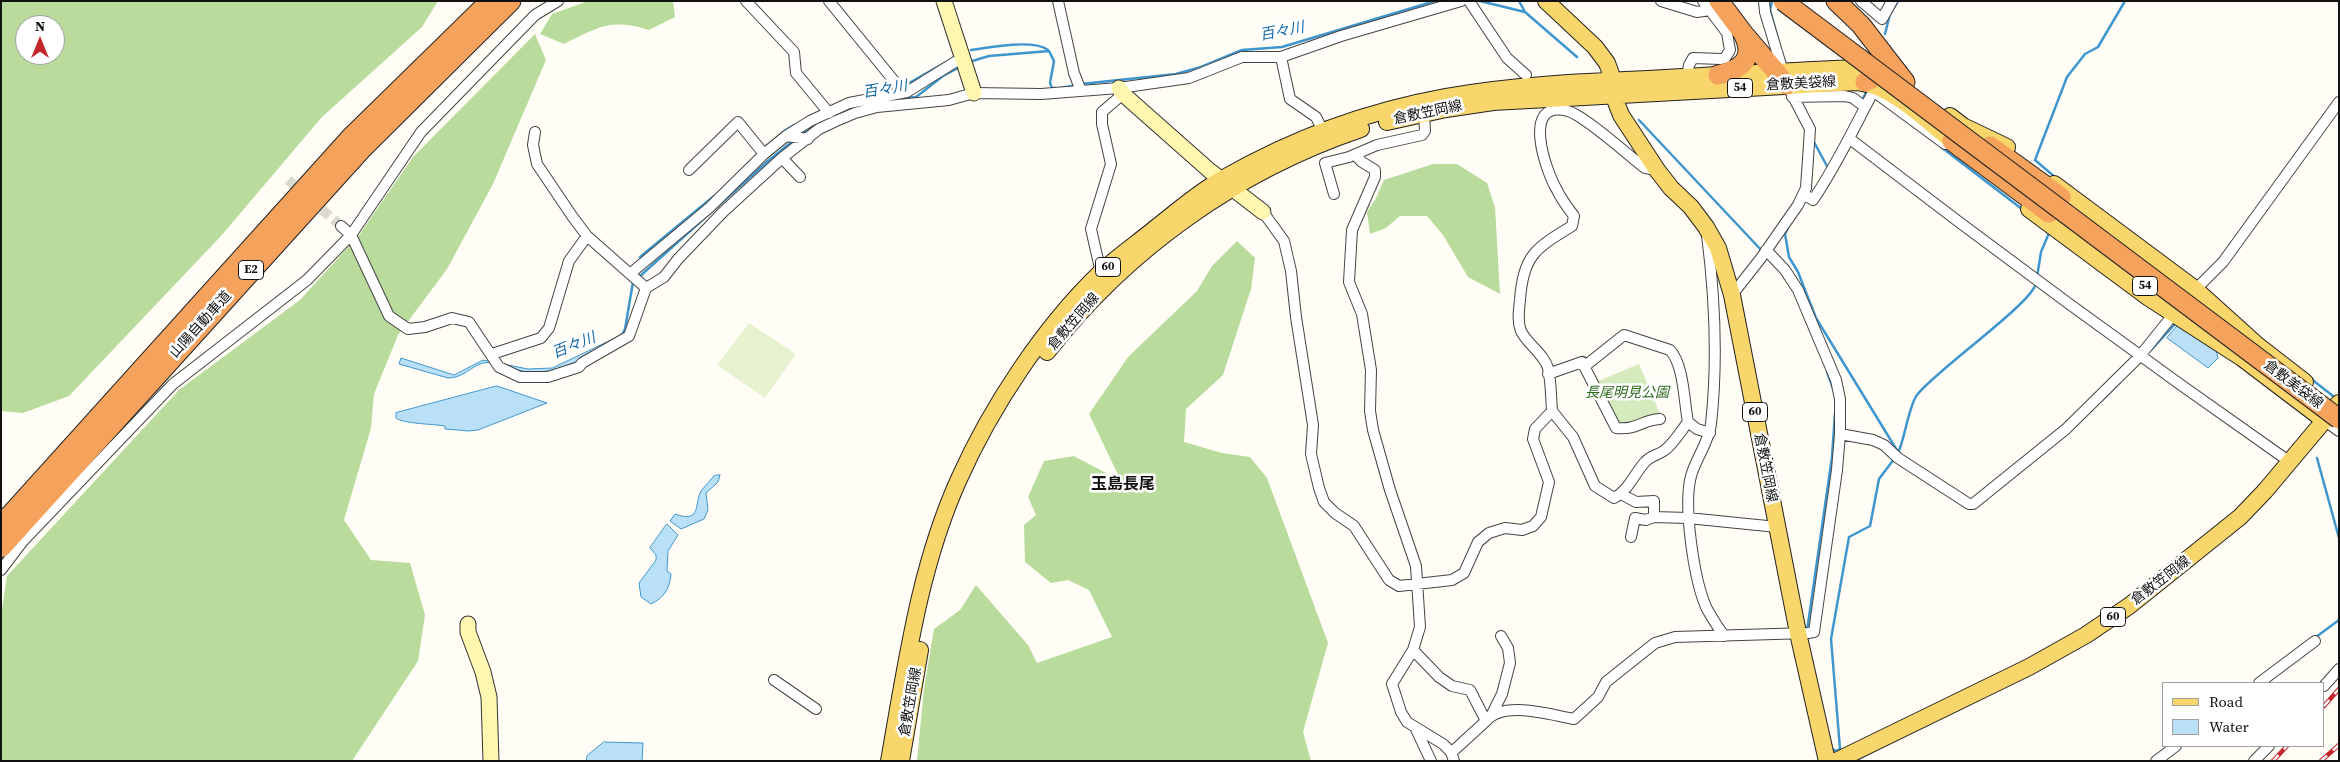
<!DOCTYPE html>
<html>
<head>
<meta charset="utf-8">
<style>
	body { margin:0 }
	#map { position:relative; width:2340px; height:762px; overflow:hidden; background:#fffdf5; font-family:"Source Serif 4",serif }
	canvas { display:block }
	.frame { position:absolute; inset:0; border:2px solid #111; pointer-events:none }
	.legend { position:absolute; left:2162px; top:682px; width:162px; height:65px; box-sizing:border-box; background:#fff; border:1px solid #a0a0a0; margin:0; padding:6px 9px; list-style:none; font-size:15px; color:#111 }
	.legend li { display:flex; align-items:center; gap:10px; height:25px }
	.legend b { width:25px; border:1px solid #a0a0a0 }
	.north { position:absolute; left:15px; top:15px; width:50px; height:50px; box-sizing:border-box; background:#fff; border:1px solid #a0a0a0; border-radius:50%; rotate:0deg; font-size:14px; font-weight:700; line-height:20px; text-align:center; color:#111 }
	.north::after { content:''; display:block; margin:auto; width:18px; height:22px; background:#c4262e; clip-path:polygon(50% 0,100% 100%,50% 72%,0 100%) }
</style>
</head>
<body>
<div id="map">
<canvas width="2340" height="762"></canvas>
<div class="frame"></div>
<ul class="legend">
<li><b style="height:6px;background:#f9d66b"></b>Road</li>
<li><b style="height:14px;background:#b9e0f7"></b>Water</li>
</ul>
<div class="north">N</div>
</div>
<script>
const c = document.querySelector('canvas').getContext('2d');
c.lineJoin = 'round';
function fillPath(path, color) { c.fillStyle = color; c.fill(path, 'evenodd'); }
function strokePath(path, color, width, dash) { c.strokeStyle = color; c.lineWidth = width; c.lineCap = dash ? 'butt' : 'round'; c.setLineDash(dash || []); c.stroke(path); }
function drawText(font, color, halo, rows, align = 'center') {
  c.font = font + ' "Source Serif 4","Noto Sans JP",serif'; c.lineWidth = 5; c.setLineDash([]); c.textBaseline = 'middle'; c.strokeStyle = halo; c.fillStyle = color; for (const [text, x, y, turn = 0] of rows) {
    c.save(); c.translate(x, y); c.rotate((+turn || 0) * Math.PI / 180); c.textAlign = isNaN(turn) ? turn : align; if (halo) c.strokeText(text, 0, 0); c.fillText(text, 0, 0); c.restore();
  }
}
const green = new Path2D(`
	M1639,364L1661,416L1632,426L1618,425L1596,382Z`);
const forest = new Path2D(`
	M1,1H438L422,27L322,117L221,236L69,396L23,413L1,411ZM25,25H55V55H25Z
	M588,1H673L675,17L649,30C611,18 598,27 564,44L540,34L552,14Z
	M535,34L546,60L493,184L447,269L398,335L374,394L371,428L344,520L371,560L410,563L425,615L418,661L352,761H2L1,615L7,576L179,390L300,300L359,235L413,157Z
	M1433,164H1457L1487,183L1495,207L1500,294L1468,277L1443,235L1427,216H1400L1386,228L1370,234L1367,212L1375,200L1384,180Z
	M1237,241L1255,258L1251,289L1223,375L1186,409L1184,442L1222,453L1250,457L1267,478L1328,643L1303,732L1311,761H917L924,688L934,629L960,610L976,585L1028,645L1037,663L1112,637L1089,590L1068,580L1051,583L1025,562L1024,525L1036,515L1028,497L1044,461L1074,456L1121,481L1089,414L1128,357L1197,291L1212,266Z`);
const pitch = new Path2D(`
	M749,323L796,354L765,398L717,365Z`);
const water = new Path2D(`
	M2180,323L2215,347L2218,358L2208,368L2167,338Z
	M614,339L616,342C589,355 560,374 529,372C514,371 498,360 483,363C470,367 463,378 448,378L399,364L401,358L454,375L483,360L528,369L552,368Z
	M497,386L547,403L478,430L469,431L445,429V426C434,424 404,424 396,418V413Z
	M720,475L718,482L706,493L708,510L704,519L681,529L670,521L675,514C702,524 694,503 701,491C705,486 710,481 714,476Z
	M667,524L678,535L668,551L667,571L671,574C670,588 664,598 651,604L641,597L639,583L656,560V555L650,548Z
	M604,742L643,743L642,761H586L587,756Z`);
const stream = new Path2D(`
	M1480,1L1525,12
	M1519,1L1525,12L1577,57
	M1772,1L1770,10L1778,39
	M1885,34L1890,14L1898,1
	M971,50C989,47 1034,39 1048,50
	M969,62L989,56L1049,51L1054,61L1050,83L1052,88H1056
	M1081,84L1176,74L1201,67L1242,50L1282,47L1435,1
	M902,87L955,57
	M1061,88L1076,85
	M895,99L916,97L943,76L960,67
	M1862,101L1867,90
	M839,113L858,106
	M1639,120L1763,252
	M820,123L832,116
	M784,131L794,125
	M800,135L815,126
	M1814,142L1828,168
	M1941,147L2022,209
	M2056,178L2035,160L2067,77L2085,54L2098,47L2125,1
	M1788,228L1785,234L1789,257L1798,272L1816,318L1898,452
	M640,257L714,196
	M639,277L768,161L794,140
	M2037,277L2041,252L2049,233
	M622,335L625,329L633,282
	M2151,350L2176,323
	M1827,372L1833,388
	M2310,378L2333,396
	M2101,401L2120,382
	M1898,453C1905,438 1909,405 1917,395C1935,371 2033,303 2036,283
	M2317,458L2339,538
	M1807,631L1832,457L1835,413
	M2316,637L2339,620
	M1831,748L1836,751L1840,749L1831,639L1849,537L1870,526L1879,479L1894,459
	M1855,761L1864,756`);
const streetTunnel = new Path2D(`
	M288,180L341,226`);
const street = new Path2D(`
	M746,1L794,52L796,73L829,113
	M829,1L899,87L902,93
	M1058,1L1074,73L1081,91
	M1469,1L1507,58L1526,75
	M1661,1L1697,12L1710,10
	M1861,1L1882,19L1892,1
	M1281,57L1290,99L1316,117L1323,131
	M1687,77L1689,65L1693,58L1721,59L1725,58L1730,50L1727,33L1703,1
	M1792,97L1845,96L1853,98L1865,107
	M535,132L533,145L537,164L572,216L587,236L646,288
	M786,136L810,121L849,103L907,92L955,62L962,60
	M1850,139C1994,250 2141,358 2290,462
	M1355,155L1362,162L1375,170V177L1352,230L1349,282L1362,314L1371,370L1370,411L1373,430L1390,490L1416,566L1420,627L1413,650L1392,684L1401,712L1407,722L1443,744L1451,752L1454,761
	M689,170L738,122L764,154
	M800,177L782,158L819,129L836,121L855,113L877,107L949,100L974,93L1041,94L1119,88L1189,78L1242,57H1281L1341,36L1461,1
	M1334,194L1325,163L1349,157L1377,145L1422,135L1425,131L1424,113
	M1804,194L1813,200C1836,166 1853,130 1872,94H1877L1945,144
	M1263,212L1284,241L1291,271L1296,317L1313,425L1311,454L1319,488L1324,502L1335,513L1354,526L1389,580L1399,586L1452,580L1464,573L1478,542L1489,533L1505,528L1522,530L1533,526L1541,517L1549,482L1533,439L1535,429L1552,411C1551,397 1551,381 1548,368C1544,354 1527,344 1521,331C1517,321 1519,310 1520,300C1523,255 1536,248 1572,226L1574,216C1568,208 1561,199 1557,190C1546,172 1520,98 1568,111C1585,116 1628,155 1645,168L1657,170
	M341,226L351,235L389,316L408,329L425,327L452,318L469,322L499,367L520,377H548L579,367L582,363L629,336L646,288L664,277L678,259L723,212L782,158
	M1707,235C1715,298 1718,360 1711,424C1709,442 1696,458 1691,476C1683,506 1694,579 1706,607C1711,617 1718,627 1724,636
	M631,273L709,208L764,154L786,136L808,139
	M1101,273L1091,229L1111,164L1102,124V112L1123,94
	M2192,293L2223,262L2339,102
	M1732,295L1761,258L1798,205L1806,188L1810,129L1787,85L1765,12L1764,1
	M492,354L541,338L549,328L569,261L587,236
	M1585,366L1624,335L1670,350C1684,365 1684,402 1688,422L1697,429L1710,433
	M1548,374L1582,362L1616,428C1639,430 1641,420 1660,419
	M1552,411L1573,437L1595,486L1614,498C1629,490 1634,474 1645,462C1651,455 1659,455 1665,450C1674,443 1681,431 1688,422
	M2325,421L2339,431
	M1840,434L1873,440L1884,445L1898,458L1969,504H1973L2066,429L2139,357L2177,310
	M1621,494L1636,502L1654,501V517
	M1631,537L1635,518L1646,520L1654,517L1688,518L1777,527
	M1,570L23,541L173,384L307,280L351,235L421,132L535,15L558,1
	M1413,650L1439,677L1452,686L1470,690L1486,721C1504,700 1550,715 1574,719L1598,697L1606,682L1655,643L1675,637L1808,633L1814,632L1837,470L1840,434V399L1836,380L1798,290L1785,270L1766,250
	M774,680L816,709
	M2259,683L2315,641
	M2324,686L2339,669
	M1492,714L1502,694L1510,663L1508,648L1501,636
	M1415,727L1431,761
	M1451,753L1486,721
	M2156,761L2176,746
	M2254,761L2269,746`);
const secondary = new Path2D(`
	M944,1L974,93
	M1119,88L1123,94L1210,171L1263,212
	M468,624V632L483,672L489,697L491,761`);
const primary = new Path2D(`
	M1546,1L1595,47L1607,63L1611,74L1616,102L1621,115L1657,170L1671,188L1691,207L1706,227L1718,248L1732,295L1798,633L1827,761
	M1950,116L1963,126L2007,147
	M1387,122L1446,109L1493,102L1857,82C1891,85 1926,120 1952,141L1960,149
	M2054,184L2195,289L2256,344L2305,382
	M2029,209L2149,298L2242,358L2325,421
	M1047,352C1127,249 1237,171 1361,129
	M889,761C906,666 919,567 959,479C991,407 1044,327 1100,273C1118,256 1139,242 1158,226C1180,209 1200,191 1224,178C1292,139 1368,111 1445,97C1512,85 1580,82 1648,79C1718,75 1788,71 1858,68L1877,69
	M901,761L920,650
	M1836,761L2029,667L2086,635L2129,606L2240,517L2265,491L2339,403`);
const highway = new Path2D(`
	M1719,1L1743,33L1787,85
	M1836,1L1861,25L1905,82
	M1718,75C1742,69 1756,59 1743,33
	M1865,82L1880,74L1883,59
	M1952,141L2049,213
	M1990,146L2061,197
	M1,525L351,137L490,1
	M1,548L363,148L511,1`);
const rail = new Path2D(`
	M2324,706L2339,689
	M2273,761L2287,746
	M2321,761L2339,745`);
const highwayBridge = new Path2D(`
	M1783,1L2339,419`);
const shields = [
	[1740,88,25],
	[1108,267,25],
	[251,270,25],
	[2145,286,25],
	[1755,412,25],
	[2113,617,25]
];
const shieldNames = [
	["54",1740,88],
	["60",1108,267],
	["E2",251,270],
	["54",2145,286],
	["60",1755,412],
	["60",2113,617]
];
const streetNames = [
	["倉敷美袋線",1801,84,-3],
	["倉敷笠岡線",1428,113,-12],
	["倉敷笠岡線",1074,322,-49],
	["山陽自動車道",201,325,-48],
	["倉敷美袋線",2293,385,37],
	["倉敷笠岡線",1765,468,79],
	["倉敷笠岡線",2161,581,-38],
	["倉敷笠岡線",911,702,-80]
];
const parkNames = [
	["長尾明見公園",1627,393]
];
const waterNames = [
	["百々川",1282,32,-11],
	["百々川",885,90,-9],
	["百々川",574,346,-22]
];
const quarterNames = [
	["玉島長尾",1123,485]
];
fillPath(green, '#d5ebbd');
fillPath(forest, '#b9dc9c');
fillPath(pitch, '#e6f2cf');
fillPath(water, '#b9e0f7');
strokePath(water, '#3f96cf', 1);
strokePath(stream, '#3f96cf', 2.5);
strokePath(streetTunnel, '#dbdad3', 10, [10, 5]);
strokePath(street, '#444', 12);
strokePath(secondary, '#333', 17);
strokePath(primary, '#222', 18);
strokePath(highway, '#222', 21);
strokePath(street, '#fff', 10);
strokePath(secondary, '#fff6b0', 15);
strokePath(primary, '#f9d66b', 16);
strokePath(highway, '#f5a25d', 19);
strokePath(rail, '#c4262e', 4.5);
strokePath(rail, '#fff', 2.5, [8]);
strokePath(highwayBridge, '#222', 21, []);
strokePath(highwayBridge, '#f5a25d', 19);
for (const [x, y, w] of shields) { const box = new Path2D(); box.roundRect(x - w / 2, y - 9.5, w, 19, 4); c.fillStyle = '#fff'; c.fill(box); strokePath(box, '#111', 1); }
drawText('bold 12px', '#111', null, shieldNames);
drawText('14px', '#111', '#fff', streetNames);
drawText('italic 14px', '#2f6b1f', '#fff', parkNames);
drawText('italic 15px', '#1768a6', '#fff', waterNames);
drawText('bold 16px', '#111', '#fff', quarterNames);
</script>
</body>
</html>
